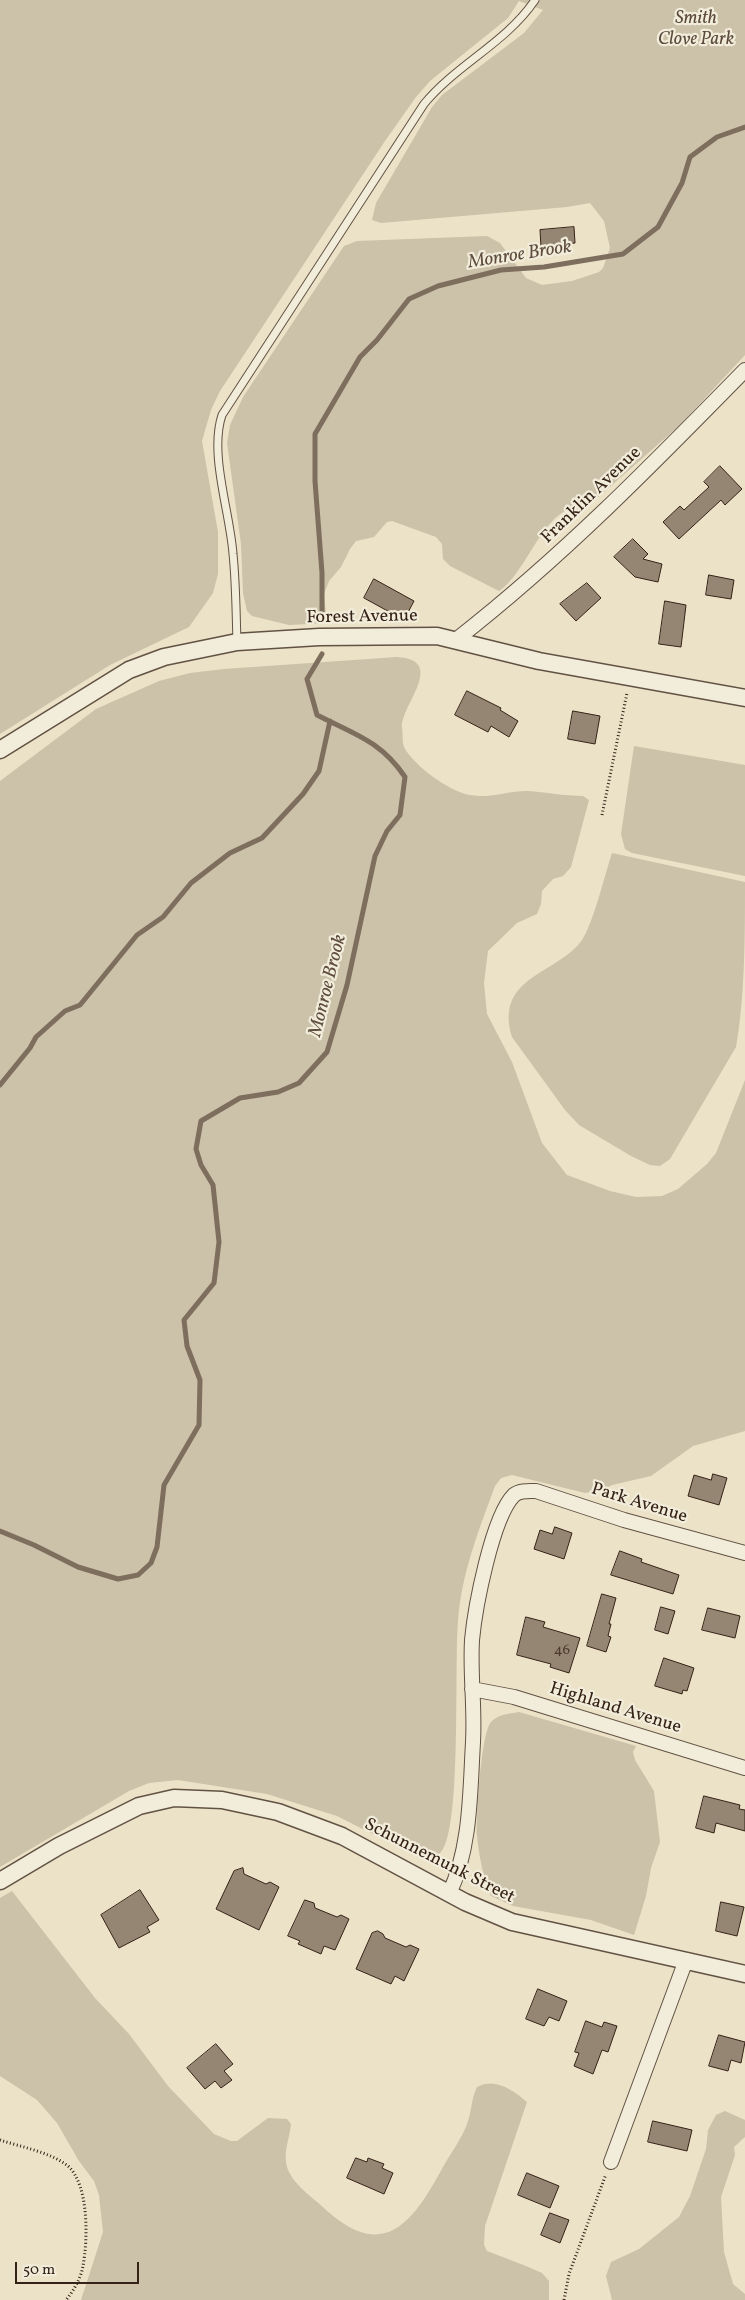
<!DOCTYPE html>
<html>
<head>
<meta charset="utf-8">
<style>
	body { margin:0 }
	#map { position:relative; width:745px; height:2300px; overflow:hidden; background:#ebe2c7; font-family:Vollkorn,serif }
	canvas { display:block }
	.scale { position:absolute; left:15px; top:2262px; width:124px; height:22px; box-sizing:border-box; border:2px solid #352217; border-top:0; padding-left:6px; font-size:15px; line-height:18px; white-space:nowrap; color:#352217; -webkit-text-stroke:4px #f2ecdb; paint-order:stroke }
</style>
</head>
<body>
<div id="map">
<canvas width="745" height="2300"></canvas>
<div class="scale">50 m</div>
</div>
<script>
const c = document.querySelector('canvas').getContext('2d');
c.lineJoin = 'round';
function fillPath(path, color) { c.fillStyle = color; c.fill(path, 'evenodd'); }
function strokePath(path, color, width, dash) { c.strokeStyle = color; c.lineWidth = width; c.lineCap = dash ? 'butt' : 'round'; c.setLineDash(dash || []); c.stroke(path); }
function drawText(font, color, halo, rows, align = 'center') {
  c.font = font + ' Vollkorn,serif'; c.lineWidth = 4.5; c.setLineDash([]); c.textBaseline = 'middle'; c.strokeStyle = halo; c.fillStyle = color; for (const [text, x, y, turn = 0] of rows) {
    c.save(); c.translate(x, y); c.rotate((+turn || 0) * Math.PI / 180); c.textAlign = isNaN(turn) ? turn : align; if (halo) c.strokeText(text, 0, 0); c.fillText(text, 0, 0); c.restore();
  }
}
const green = new Path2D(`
	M0,0H745V355L680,425L586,508C581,509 575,508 570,509C541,518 525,574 499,591L450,566L443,559L442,544L436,537L392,521L387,522L374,537L356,541L350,549L341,567L329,581L324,594L327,623L289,625L252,616L247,611L243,593L241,544L227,443L230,425L243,397L344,246L357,241L487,236L500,243L526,278L542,285L572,281L599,272L603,268L610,248L604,221L590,203L567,207L381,223L372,220L376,203L432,107L442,95L524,33L543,10L519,1L508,18L430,81L416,97L385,141L220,391L211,410L202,441L218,532V574L213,593L189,627L110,665L0,734Z
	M397,657C448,660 400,706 402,728C403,733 402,742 404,747C414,766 450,792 470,795C489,799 508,791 527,791C546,792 564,796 583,796L589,800L571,867L563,876L553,879L542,891L541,904L537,914L517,923L488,951L484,983L487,1014L512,1062L542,1143L567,1175L610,1191L636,1197L662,1196L678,1189L707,1164L716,1153L745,1080V1431L693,1446L651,1476L612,1485L602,1490L585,1493L512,1475L501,1478L495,1486C479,1530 461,1574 458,1622C454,1661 462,1828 441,1852C436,1858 428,1859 420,1858L337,1816L267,1794L178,1780L149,1783L129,1791L0,1867V781L96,709L159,681L190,673L224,669Z
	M634,746L745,765V876L632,853L625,849L621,834Z
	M612,853L745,882C745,934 745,997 736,1047L670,1159L660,1166L650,1165L631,1156L579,1125L565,1110L512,1037C494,976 557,975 582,940C593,924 605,874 612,853Z
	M519,1712L636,1746L633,1752L635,1760L654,1791L660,1842L651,1868L646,1896L634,1935L591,1920L513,1906L491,1896C483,1877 479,1856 477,1836C476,1818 481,1733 491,1722C499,1714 508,1714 519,1712Z
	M12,1891L95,1998L129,2034L168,2086L214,2134L231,2141H237L268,2118L287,2119L291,2124C290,2136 284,2151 286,2162C288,2181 311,2196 324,2208C384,2264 413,2222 443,2167C451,2153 462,2138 467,2124C472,2111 471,2099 477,2087C495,2077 513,2090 527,2102L485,2226L484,2245L487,2251L526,2266L542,2273L549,2281V2300H81L103,2232L99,2195L94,2181L79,2161L57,2123L37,2100L0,2076V1898Z
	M725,2111L745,2120V2137L734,2147L735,2155L721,2197L724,2252L733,2284L745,2294V2300H612L606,2276L611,2262L639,2249L679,2217L690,2196L706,2149L708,2130L716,2115Z`);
const stream = new Path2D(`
	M322,618V573L315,481V434L360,357L377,340L409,299L438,286L501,270L544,267L623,254L658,227L682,183L690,157L717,137L745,127
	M0,1085L30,1048L36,1037L65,1011L80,1005L137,935L163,917L191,883L230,853L262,838L303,794L319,771L330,721
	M0,1531L34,1545L78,1567L118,1579L138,1575L151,1563L157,1547L164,1485L199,1425L200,1380L187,1346L184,1320L214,1283L219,1242L213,1185L201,1165L196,1149L201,1121L240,1098L278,1092L299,1083L327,1052L347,985L375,856L387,831L400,815L405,777C381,741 354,734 317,715L307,679L322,654`);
const building = new Path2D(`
	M574,227L575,243L541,247L540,230Z
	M720,466L742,489L725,505L721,500L679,539L663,522L680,506L684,510L709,487L704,482Z
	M633,539L648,554L643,559L662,564L658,582L635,577L614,557Z
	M709,575L734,580L731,599L706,595Z
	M374,579L414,601L404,620L364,598Z
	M587,583L601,598L576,621L560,604Z
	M665,601L686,605L681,647L659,644Z
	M467,691L501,708L500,710L518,721L509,737L491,726L488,732L455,715Z
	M573,711L600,716L595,744L568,739Z
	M713,1474L727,1478L719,1505L688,1496L694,1475L711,1480Z
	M555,1527L572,1533L564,1559L534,1549L540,1530L552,1534Z
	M620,1551L642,1559L641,1562L679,1575L673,1594L611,1575Z
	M602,1594L616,1598L609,1624H611L608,1636L611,1637L606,1652L587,1646Z
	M661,1607L675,1611L668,1634L655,1630Z
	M708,1608L740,1616L735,1638L702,1630Z
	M526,1617L545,1622L543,1627L580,1638L569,1673L550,1667L551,1664L517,1655Z
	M664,1658L694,1668L687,1691L683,1690L682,1694L655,1686Z
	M704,1796L740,1805L739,1809L745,1810V1831L716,1823L714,1833L696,1828Z
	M243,1868L244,1874L266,1884L270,1882L279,1887L259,1930L216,1909L234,1871Z
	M140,1890L159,1920L147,1927L150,1932L119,1948L101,1915Z
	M305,1900L314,1903L315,1908L337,1917L341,1915L349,1919L335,1950L324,1946L321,1954L298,1944L300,1941L288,1936Z
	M721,1902L744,1907L737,1936L716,1931Z
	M378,1931L383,1934L385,1938L406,1947L410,1945L419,1949L404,1981L395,1976L391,1984L356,1969L372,1933Z
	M538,1989L567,2001L559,2021L549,2017L544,2026L526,2019Z
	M586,2021L602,2027L604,2022L617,2026L608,2052L602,2050L593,2074L574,2066L579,2053L575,2052Z
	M719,2035L745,2042L741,2063L731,2060L728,2071L709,2066Z
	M216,2044L233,2064L224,2071L232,2080L221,2088L215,2081L205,2089L187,2068Z
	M653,2121L692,2130L687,2151L648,2142Z
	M356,2158L367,2162L368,2158L384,2164L382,2168L393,2173L384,2194L347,2178Z
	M527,2173L559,2186L550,2208L518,2195Z
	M550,2213L569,2220L560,2243L541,2235Z`);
const path = new Path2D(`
	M602,815L627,693
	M0,2140C21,2147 50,2152 68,2166C89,2185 88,2239 83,2266C81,2278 74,2290 66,2300
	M564,2300L569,2274L606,2174`);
const service = new Path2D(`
	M237,642C236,613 236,583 233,554C230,512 209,454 222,415L424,104C457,64 506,43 535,0`);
const minor = new Path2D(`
	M457,639C561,558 653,464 745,370
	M472,1689L514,1697L745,1768
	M449,1894C471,1848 470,1792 473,1742C475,1708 470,1674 472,1640C475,1608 492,1517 514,1495C520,1490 529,1491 536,1491L624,1520L745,1553
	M611,2162L686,1960`);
const tertiary = new Path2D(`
	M0,750L129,670L164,657L237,642L319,637L437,636L539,661L745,698
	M0,1881L59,1846L139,1806L174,1798L222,1800L278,1812L342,1836L465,1902L512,1922L745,1974`);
const numberNames = [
	["46",562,1651]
];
const parkNames = [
	["Smith",696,20],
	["Clove Park",696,41]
];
const streetNames = [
	["Franklin Avenue",592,496,-44],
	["Forest Avenue",362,618,-1],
	["Park Avenue",639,1504,17],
	["Highland Avenue",615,1709,17],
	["Schunnemunk Street",439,1862,27]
];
const waterNames = [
	["Monroe Brook",520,256,-9],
	["Monroe Brook",329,986,-76]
];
fillPath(green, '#ccc1a9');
strokePath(stream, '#7d6e5d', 5);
fillPath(building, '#948673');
strokePath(building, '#352217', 1);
strokePath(service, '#625243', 9);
strokePath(minor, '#625243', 16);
strokePath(tertiary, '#625243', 19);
strokePath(path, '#352217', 3, [1, 2.5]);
strokePath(service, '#f2ecdb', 7);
strokePath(minor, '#f2ecdb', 14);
strokePath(tertiary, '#f2ecdb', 16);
drawText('15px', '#4d3b2e', null, numberNames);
drawText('italic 18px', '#5b4a3c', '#f2ecdb', parkNames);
drawText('18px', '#352217', '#f2ecdb', streetNames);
drawText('italic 19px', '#5f4e40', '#f2ecdb', waterNames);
</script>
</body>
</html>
